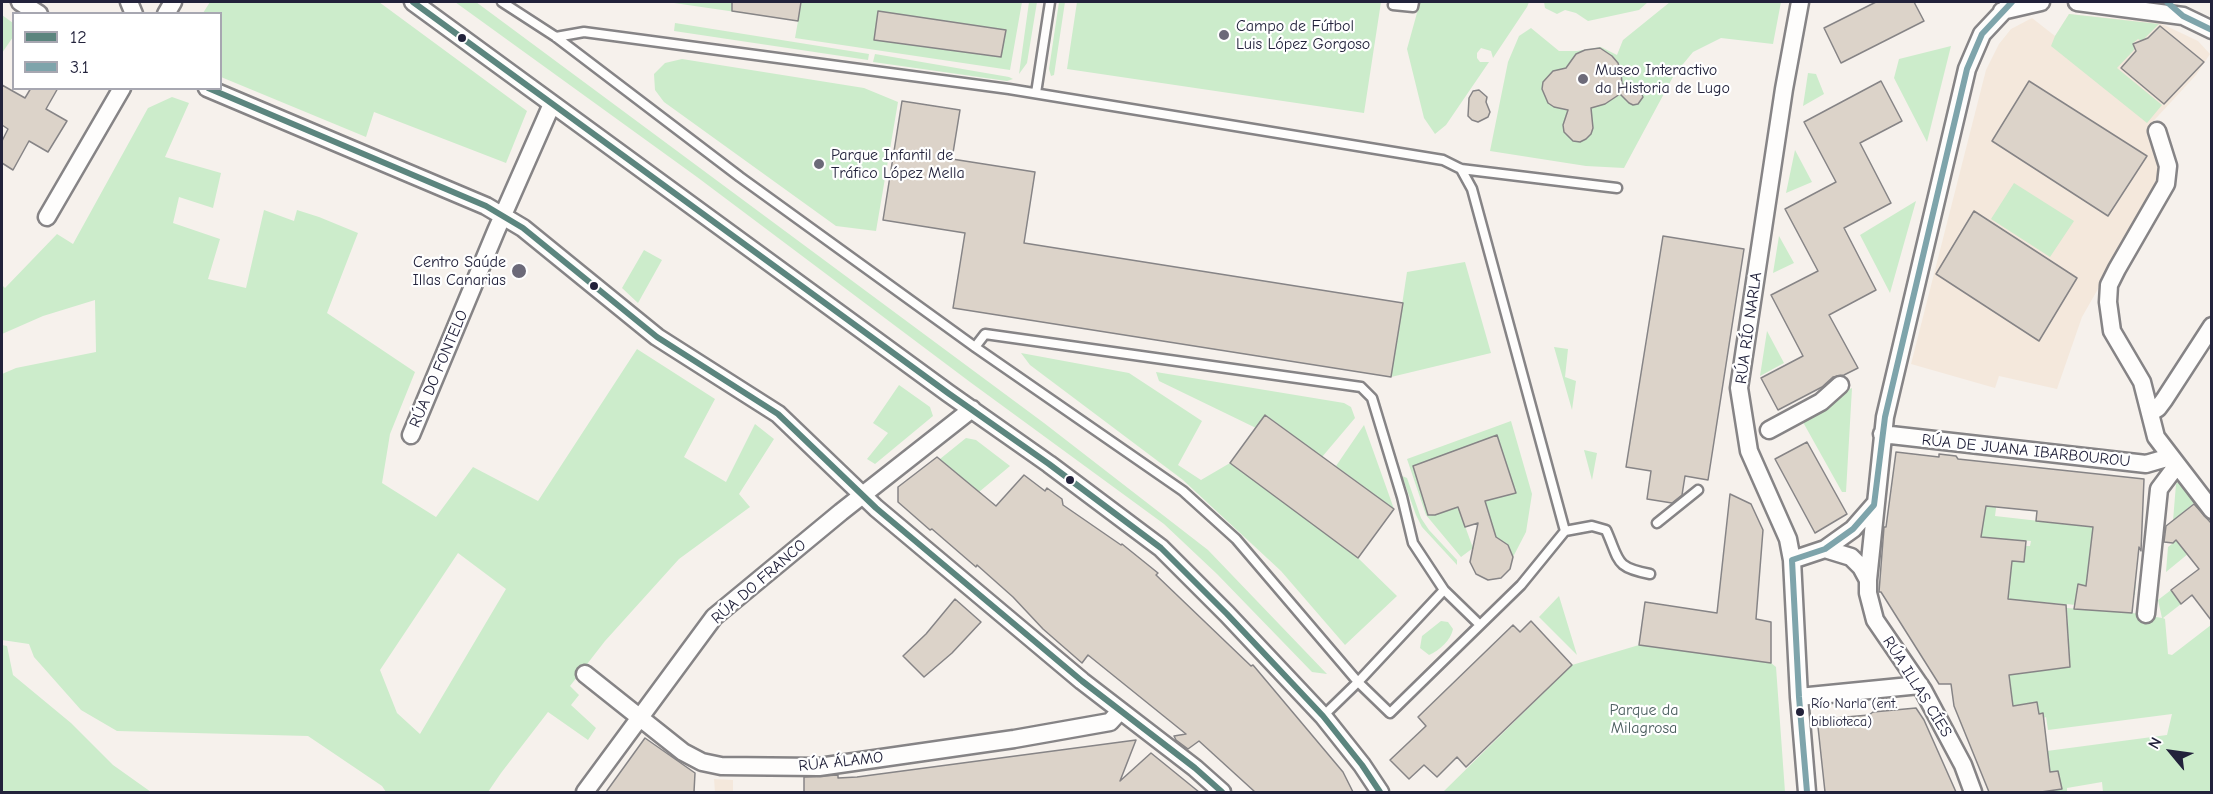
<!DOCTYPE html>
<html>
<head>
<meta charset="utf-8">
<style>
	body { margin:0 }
	#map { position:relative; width:2213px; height:794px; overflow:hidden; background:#f6f1ec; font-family:"Comic Neue",sans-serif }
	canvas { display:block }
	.frame { position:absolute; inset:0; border:3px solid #22223b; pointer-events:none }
	.legend { position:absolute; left:12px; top:12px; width:210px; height:78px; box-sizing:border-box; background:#fff; border:2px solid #a7a7b1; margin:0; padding:8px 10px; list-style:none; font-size:18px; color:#22223b }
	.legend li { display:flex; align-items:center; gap:12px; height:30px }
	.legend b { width:30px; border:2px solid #a7a7b1 }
	.north { position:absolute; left:2141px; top:722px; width:60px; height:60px; -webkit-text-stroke:4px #fff; paint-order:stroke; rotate:299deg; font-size:16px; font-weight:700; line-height:24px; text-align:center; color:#22223b }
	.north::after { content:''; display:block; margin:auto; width:21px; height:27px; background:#22223b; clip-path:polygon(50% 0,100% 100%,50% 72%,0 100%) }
</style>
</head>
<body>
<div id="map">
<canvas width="2213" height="794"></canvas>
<div class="frame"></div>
<ul class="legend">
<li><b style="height:8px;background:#5b857e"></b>12</li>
<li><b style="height:8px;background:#7ea4ab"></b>3.1</li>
</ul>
<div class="north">N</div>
</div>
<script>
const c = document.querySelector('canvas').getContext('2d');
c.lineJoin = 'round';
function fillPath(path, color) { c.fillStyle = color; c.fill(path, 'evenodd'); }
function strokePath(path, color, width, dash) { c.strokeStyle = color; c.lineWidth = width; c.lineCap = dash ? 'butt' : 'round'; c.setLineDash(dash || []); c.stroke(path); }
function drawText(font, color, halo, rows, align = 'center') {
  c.font = font + ' "Comic Neue",sans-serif'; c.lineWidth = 4.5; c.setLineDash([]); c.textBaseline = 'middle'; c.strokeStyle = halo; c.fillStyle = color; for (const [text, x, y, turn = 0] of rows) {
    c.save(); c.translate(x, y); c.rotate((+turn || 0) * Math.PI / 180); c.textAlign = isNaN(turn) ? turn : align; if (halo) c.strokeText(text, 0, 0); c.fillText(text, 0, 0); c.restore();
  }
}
const built = new Path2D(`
	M2069,14L2160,23L2198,41L2210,54L2196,75L2146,129L2156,141L2159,182L2082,317L2057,389L1999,376L1995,388L1911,364L1986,70L1999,44L2011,29L2032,18L2055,36Z
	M714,779L733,780V792H715Z`);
const green = new Path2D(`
	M210,2H379L527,111L506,163L374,112L366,137L221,77L220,14L203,13Z
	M455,2H476L1044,423L1208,550L1327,674L1312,672L1217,574L1164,524L970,382L697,177Z
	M667,2H1022L1010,70L795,38L798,21Z
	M1029,2H1037L1027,63L1019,74Z
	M1059,2H1065L1054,75L1051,76L1049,69Z
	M1077,2H1381L1364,113L1067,69Z
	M1420,2H1529L1527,7L1493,58L1491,51L1481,48L1477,53V58L1480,62H1489L1446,125L1435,134L1424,118L1407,49Z
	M1544,2H1648L1639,10L1588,21L1576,13L1565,10L1557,14L1545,8Z
	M1670,2H1781L1773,44L1721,38L1693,52L1674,75L1624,168L1586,166L1490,151L1508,62L1519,36L1531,28L1559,51H1577L1601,47L1617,55L1623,40Z
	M2069,14L2159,24L2142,41L2138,39L2133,43L2134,50L2117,68L2162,105L2147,123L2051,46L2055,36Z
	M2,15L13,23V37L2,53Z
	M675,23L869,54L868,60L674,31Z
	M1951,46L1927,142L1894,78L1899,59Z
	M875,54L1009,77L1013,79L1007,81L873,62Z
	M682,59L864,88L898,102L876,231L836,226L664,102L655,90L654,74L665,63Z
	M1808,73L1816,74L1824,94L1803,106Z
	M172,97L189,103L165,157L221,173L213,208L179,197L173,223L220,239L208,279L246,288L264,210L294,221L297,210L319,217L358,233L327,313L415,372L390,434L382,483L436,517L473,467L538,501L637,349L715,399L684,457L726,482L755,424L774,439L739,494L750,507L679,559L605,641L570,686L579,695L571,705L596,728L588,740L548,712L501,773L488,792H386L382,786L308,736L117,731L81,710L34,657L29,644L2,640V374L16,368L96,352L95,300L43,316L2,334V285L5,288L57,234L73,244L148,108ZM458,553L506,589L420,734L397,713L380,670Z
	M1795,150L1812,182L1786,193Z
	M2014,183L2074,221L2050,257L1991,219Z
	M1916,201L1890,293L1860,235Z
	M1779,236L1794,263L1773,273Z
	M644,250L662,260L638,303L622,288Z
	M1465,262L1491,353L1391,377L1407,272Z
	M1767,331L1784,363L1760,376Z
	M1554,347L1568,349L1565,377L1576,381L1572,410Z
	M1021,353L1129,373L1202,421L1178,465L1201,480L1230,463L1358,558L1397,596L1345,645L1281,571L1183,480L1030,365Z
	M1156,372L1344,403L1351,407L1355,418L1322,457L1266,415L1256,428L1159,381Z
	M899,385L930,407L933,416L875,464L867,459L888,433L873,423Z
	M1852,388L1846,492H1842L1799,415Z
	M1511,421L1532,494L1526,532L1513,557C1508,545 1503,538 1489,539L1485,501L1515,493L1497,435L1413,466L1429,516L1458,507L1473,548L1461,557L1426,515L1407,459Z
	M1364,425L1394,509L1336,466Z
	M966,438L976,440L1010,466L979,492L940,459Z
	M1584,450L1597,453L1592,480Z
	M1402,476L1407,478L1421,518L1429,530L1457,560V565L1422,527L1416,515Z
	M2179,481L2195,502L2173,521L2176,484Z
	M1935,486L1998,493L1995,516L2101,528L2089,573L2136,576L2135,595L2077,590L2075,605L2067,604V608L2133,613L2162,618L2158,600L2171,590L2181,604L2163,618L2165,619L2168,654L2172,655L2211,625V792H2103L2102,782L2067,788V792H2041L2062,789L2050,772L2047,751L2167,735L2172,714L2048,730L2046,717L2043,718L2042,713L2039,714L2037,702L2013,706L2011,689L2003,676L2070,667L2067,609L2062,608V604L2031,601L2008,603L2012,562H2024L2026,546H2030L2031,541L1981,537L1984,515Z
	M2207,517L2211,523V535L2166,572L2168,547Z
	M1559,596L1577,655L1539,617Z
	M1441,621L1448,622L1453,629C1451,640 1440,650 1429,655L1420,648L1422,636Z
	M2,645L7,646L13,675L71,723L113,765L151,792H2Z
	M1639,645L1771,663L1776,667L1785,792H1443L1572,665Z`);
const building = new Path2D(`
	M732,2H801L798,21L732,11Z
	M1876,2H1914L1924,21L1841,63L1824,28Z
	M878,11L1006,30L1001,57L874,40Z
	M2160,26L2204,62L2164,104L2121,68L2136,51L2133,44L2148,38Z
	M1600,48L1612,56L1618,63L1621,72L1622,84L1639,89L1643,97L1638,104L1633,105L1629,103L1620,94L1605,104L1591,108L1593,128L1591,134L1586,139L1580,142L1573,141L1564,132L1563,125L1568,110L1554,107L1548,103L1542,89L1543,82L1553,71L1566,68L1576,54L1585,50Z
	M1881,81L1902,121L1860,143L1891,203L1844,228L1876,290L1829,315L1858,368L1844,375L1833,377L1822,387L1778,410L1761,378L1803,356L1771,295L1818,271L1785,209L1836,182L1804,122Z
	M2029,81L2147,156L2108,216L1992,141Z
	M2,85L25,98L31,88H58L46,109L67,121L48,152L29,141L13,170L2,163V141L8,129L2,125Z
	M1479,90L1487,97L1486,102L1490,112L1488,117L1478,122L1472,120L1468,116L1469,98L1473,91Z
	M902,101L960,110L952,159L1035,172L1024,243L1403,303L1391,377L953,308L965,233L883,220Z
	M1974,211L2077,278L2039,341L1936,274Z
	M1663,236L1744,249L1708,480L1685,476L1682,495L1672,503L1647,499L1651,471L1626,467Z
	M1265,415L1394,509L1358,558L1230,463Z
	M1497,435L1516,493L1485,501L1496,537L1508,545L1513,557L1510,569L1501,578L1488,580L1476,574L1470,562L1478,523L1465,527L1458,507L1435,515H1428L1413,466Z
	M1807,442L1847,514L1815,533L1775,459Z
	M1896,452L1939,457V454L1956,456L1958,459L2144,479L2141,551L2139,547L2132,613L2074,609L2078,584L2086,586L2093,527L2036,521L2037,511L1986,506L1981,537L2026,541L2024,562L2012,561L2008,599L2066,605L2070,667L2009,675L2013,706L2037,702L2039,714L2043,713L2050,772L2058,771L2062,789L2041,792H1989L1954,706L1951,684H1939L1881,592H1879L1884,527H1886Z
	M937,457L996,506L1024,475L1045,491L1047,488L1062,499L1063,505L1121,545L1122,544L1158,573L1156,575L1251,666L1253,665L1343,772L1353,792H1255L1199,741L1188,749L1176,740L1174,736L1186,734L1088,655L1082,663L1043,629L1013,597L977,565L976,567L932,529L930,530L898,502V487Z
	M1730,494L1751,504L1763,530L1756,619L1771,622V663L1639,645L1645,602L1717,613Z
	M2194,504L2211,523V620L2192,595L2181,604L2171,590L2199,569L2176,540L2173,543L2164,542L2166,526Z
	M955,599L981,622L952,653L924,677L903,656L926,634Z
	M1531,621L1572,665L1466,767L1457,757L1437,777L1424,765L1409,779L1390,760L1426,726L1418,717L1513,625L1520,632Z
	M1916,708L1924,720L1956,792H1825L1818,727L1823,719L1869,715L1873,712Z
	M645,738L695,773L694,792H606Z
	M1136,740L1120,781L1151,753L1199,792H804V777L838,775V778L857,777Z`);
const lane = new Path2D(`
	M502,2L556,37L740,177L975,347L1183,491L1236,539L1358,682L1390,713L1480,625L1444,590L1358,682L1323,716
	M1393,5L1413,7L1414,2
	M556,37L584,32L1009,89L1443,160L1461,169L1617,188
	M1036,93L1050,2
	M1461,169L1472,189L1565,531
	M975,347L985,334L1361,387L1372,398L1402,497L1413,543L1444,590
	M1657,523L1698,490
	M1480,625L1521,585L1565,531L1592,526L1606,530C1620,561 1614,567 1650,574`);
const street = new Path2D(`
	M20,2L39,14
	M129,2L134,14
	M413,2L948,393L1049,464L1161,548L1227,614L1323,716L1362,765L1380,792
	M1800,2L1784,89L1739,388L1749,451L1788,539L1792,560L1799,697L1807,792
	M2077,2L2183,16L2212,30
	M2002,11L2041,2
	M166,14L173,2
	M207,88L486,206L523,228L657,337L778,414L876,508L1082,681L1195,768L1222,792
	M2157,131L2168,166L2166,184L2117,269L2109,285L2108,302L2112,331L2142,382L2156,437L2212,510
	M47,217L122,88
	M2150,413L2158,408L2164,400L2212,326
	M1769,430L1821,402L1840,385
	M1882,434L2146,464L2170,457
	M411,435L496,231L552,104
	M1825,549L1851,557L1861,567L1868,580V593L1875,620L1923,690L1963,765L1973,792
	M1792,560L1825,549L1853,529L1874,505
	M1868,580L1885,417L1967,69L1982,34L2012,2
	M2146,614L2159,489L2177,465
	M585,674L683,752L702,762L721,766L819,767L1014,739L1110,722L1120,711
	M1799,697L1920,685
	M585,792L714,617L841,512L972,409`);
const bus1 = new Path2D(`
	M413,2L948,393L1049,464L1161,548L1227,614L1323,716L1362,765L1380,792
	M208,88L486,206L523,228L657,337L778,414L876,508L1082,681L1195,768L1222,792`);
const bus2 = new Path2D(`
	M2167,2L2183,16L2212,30
	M1807,792L1799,697L1792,560L1825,549L1853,529L1874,505L1885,417L1967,69L1982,34L2012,2`);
const markers = [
	[1224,35,6,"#6c6a79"],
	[462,38,5,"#22223b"],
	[1583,79,6,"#6c6a79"],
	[819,164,6,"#6c6a79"],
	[519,271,8,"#6c6a79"],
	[594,286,5,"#22223b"],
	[1070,480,5,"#22223b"],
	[1800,712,5,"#22223b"]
];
const busNames = [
	["Río Narla (ent.",1811,704],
	["biblioteca)",1811,722]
];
const poiNames = [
	["Campo de Fútbol",1236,26],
	["Luis López Gorgoso",1236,44],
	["Museo Interactivo",1595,70],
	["da Historia de Lugo",1595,88],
	["Parque Infantil de",831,155],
	["Tráfico López Mella",831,173],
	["Centro Saúde",506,262,"right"],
	["Illas Canarias",506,280,"right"]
];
const streetNames = [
	["RÚA RÍO NARLA",1749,328,-82],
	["RÚA DO FONTELO",439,369,-67],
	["RÚA DE JUANA IBARBOUROU",2026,451,6],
	["RÚA DO FRANCO",759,582,-41],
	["RÚA ILLAS CÍES",1917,687,58],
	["RÚA ÁLAMO",841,762,-6]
];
const parkNames = [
	["Parque da",1644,710],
	["Milagrosa",1644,728]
];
fillPath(built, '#f4e8dc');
fillPath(green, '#cceccb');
fillPath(building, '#dcd3c9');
strokePath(building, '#868486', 1.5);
strokePath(lane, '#868486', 13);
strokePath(street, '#868486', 21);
strokePath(lane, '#fefdfc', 8);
strokePath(street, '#fefdfc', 16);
strokePath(bus1, '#5b857e', 6);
strokePath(bus2, '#7ea4ab', 6);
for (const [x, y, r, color] of markers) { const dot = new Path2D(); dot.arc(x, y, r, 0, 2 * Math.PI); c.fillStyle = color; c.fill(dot); strokePath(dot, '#fff', 2); }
drawText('14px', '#22223b', '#fff', busNames, 'left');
drawText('16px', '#22223b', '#fff', poiNames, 'left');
drawText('16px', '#22223b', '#fff', streetNames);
drawText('16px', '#4a5d5e', '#fff', parkNames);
</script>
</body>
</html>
